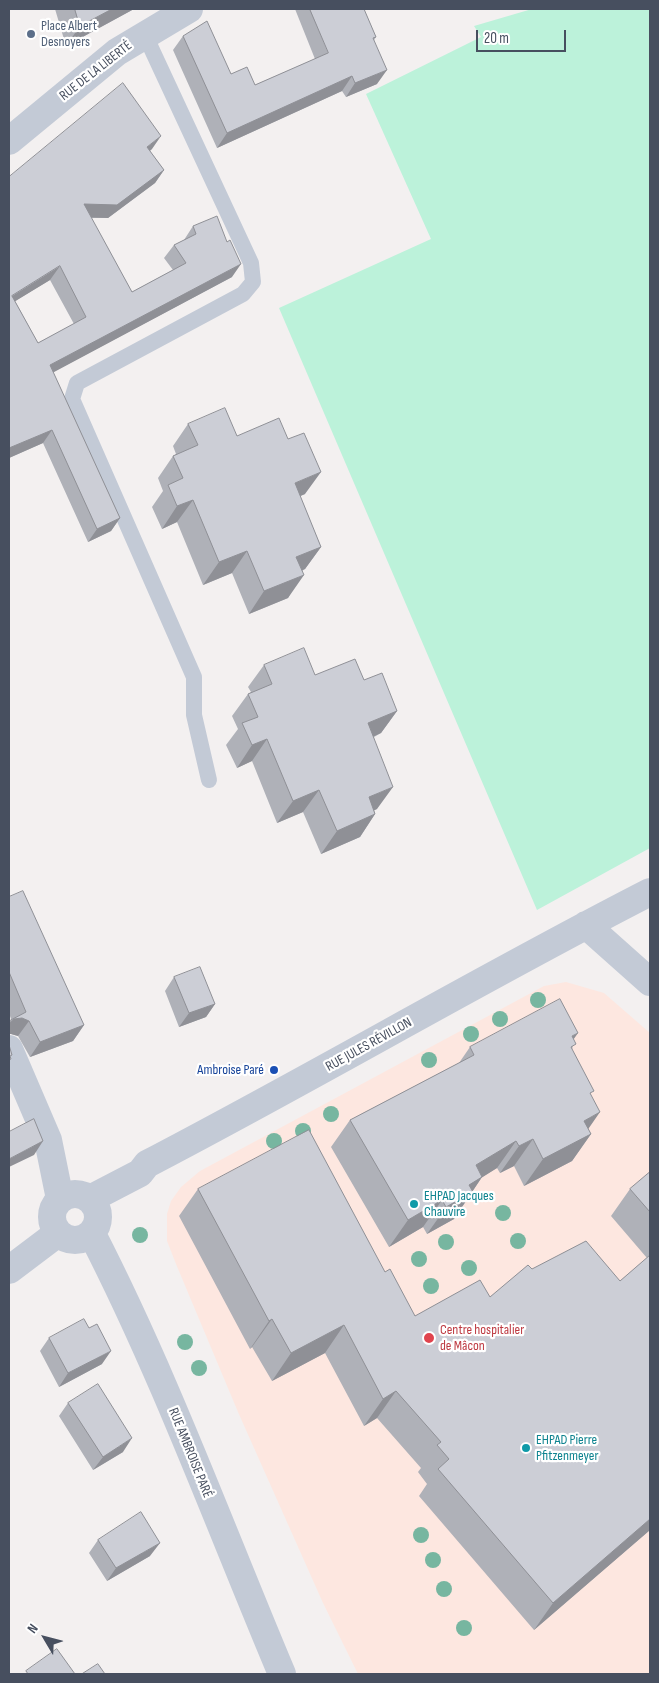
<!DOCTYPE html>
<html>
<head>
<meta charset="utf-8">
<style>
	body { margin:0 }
	#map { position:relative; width:659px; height:1683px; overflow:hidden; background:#f3f0f0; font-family:"Sofia Sans Condensed",sans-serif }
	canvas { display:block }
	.frame { position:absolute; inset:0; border:10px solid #474f5f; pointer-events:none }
	.north { position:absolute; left:20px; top:1613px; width:50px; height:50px; -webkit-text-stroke:4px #fff; paint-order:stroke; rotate:307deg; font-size:14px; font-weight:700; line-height:20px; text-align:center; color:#474f5f }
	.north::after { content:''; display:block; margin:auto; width:18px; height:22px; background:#474f5f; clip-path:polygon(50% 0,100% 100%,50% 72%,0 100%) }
	.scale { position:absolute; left:476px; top:30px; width:90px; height:22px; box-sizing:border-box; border:2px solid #474f5f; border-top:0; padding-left:6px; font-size:15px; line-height:18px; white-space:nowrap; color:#474f5f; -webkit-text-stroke:4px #fff; paint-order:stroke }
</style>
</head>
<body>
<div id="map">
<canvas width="659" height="1683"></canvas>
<div class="frame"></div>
<div class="north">N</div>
<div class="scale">20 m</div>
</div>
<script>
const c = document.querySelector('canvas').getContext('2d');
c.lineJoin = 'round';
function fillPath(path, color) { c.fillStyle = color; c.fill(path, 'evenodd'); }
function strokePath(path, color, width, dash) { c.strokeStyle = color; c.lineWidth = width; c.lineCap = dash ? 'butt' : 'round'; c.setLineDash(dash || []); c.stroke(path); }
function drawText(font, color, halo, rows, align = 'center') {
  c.font = font + ' "Sofia Sans Condensed",sans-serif'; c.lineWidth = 4.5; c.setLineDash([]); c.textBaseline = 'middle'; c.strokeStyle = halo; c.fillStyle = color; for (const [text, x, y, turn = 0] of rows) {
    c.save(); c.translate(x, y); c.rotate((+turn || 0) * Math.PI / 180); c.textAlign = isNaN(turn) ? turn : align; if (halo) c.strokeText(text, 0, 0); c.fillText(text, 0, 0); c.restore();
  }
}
const medical = new Path2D(`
	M566,982L604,993L650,1033V1674H358L323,1603L238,1412L176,1264L167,1241V1214L171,1201L181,1187L200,1171L544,986Z`);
const green = new Path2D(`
	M532,9H650V848L537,910L279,308L431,239L366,94L481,37L474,26Z`);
const service = new Path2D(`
	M145,35L251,263L253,282L243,294L77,383L72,399L194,677V715L209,780`);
const minor = new Path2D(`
	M586,925L650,982
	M9,1049L48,1140L60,1199
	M52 1217a23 23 0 1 1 46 0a23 23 0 1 1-46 0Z
	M90,1199L140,1173L147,1164C316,1076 480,979 650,892
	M92,1234C165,1376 220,1527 282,1674
	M9,1270L58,1233`);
const tertiary = new Path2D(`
	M9,141L117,52L189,9`);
const trees = [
	[538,1000],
	[500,1019],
	[471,1034],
	[429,1060],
	[331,1114],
	[303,1131],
	[274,1141],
	[503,1213],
	[140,1235],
	[518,1241],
	[446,1242],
	[419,1259],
	[469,1268],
	[431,1286],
	[185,1342],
	[199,1368],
	[421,1535],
	[433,1560],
	[444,1589],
	[464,1628]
];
const wall = new Path2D(`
	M55,9H134L66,46Z
	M295,9H364L376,37L374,40L377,84L346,97L342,91L217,148L173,50L183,36L231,74L255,85L315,59Z
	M152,149L150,151L164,170L155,183L108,218H91L132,292L173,270L164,258L174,245L184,240L193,226L232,277L53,372L120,518L111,531L88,542L43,443L9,458V177ZM50,280L74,324L38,343L15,301Z
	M188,424L237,436L305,494L300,496L321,547L305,569L302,571L288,598L249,614L232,573L203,585L177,522L162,529L152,507L163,491L158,478L173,456L176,454L173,446Z
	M264,665L315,675L364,680L397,711L381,733L374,737L377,809L374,810L375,814L360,837L321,854L303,812L277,823L252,761L237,768L226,745L238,729L232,716L248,694L251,692L248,687Z
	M9,897L84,1025L73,1041L30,1057L18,1036L11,1034V1019L9,1013Z
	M174,977L215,1004L206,1017L179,1027L165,991Z
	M574,1039L572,1050L591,1095L588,1129L591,1134L572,1161L524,1186L514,1166L500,1173L497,1168L482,1177L454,1219L427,1234L423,1227L389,1247L331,1147L350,1120L459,1063L470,1047Z
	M650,1172V1530L534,1630L419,1496L427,1484L418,1472L421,1468L377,1418L364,1426L325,1353L272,1381L252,1347L250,1349L179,1216L198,1189L385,1272L415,1316L490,1297L532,1269L620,1281L647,1258L611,1216L630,1189Z
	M49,1338L102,1364L59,1387L40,1351Z
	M68,1403L123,1452L93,1470L59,1416Z
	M98,1540L150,1556L107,1581L89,1553Z`);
const shadedWall = new Path2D(`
	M112,9H134L66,46L80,26Z
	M387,70L377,84L346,97L355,83Z
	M352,76L342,91L217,148L227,133Z
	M161,136L152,149L137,160L147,147Z
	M164,170L155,183L108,218L75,217L84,204Z
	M241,264L232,277L41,379L50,365Z
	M60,266L50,280L9,305L12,296Z
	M52,430L43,443L9,458V448Z
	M321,472L305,494L280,505L295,483Z
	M193,500L177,522L162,529L177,506Z
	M120,518L111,531L88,542L97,529Z
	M321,547L305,569L280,579L296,557Z
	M247,551L232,573L203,585L219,562Z
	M304,575L288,598L249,614L264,591Z
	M397,711L381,733L353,746L368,723Z
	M267,739L252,761L237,768L252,745Z
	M393,787L377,809L353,820L369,797Z
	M319,790L303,812L277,823L293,801Z
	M375,814L360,837L321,854L337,831Z
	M215,1004L206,1017L179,1027L189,1013Z
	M22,1018L29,1021L18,1036L11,1034H9V1023L14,1019Z
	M84,1025L73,1041L30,1057L40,1042Z
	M578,1033L559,1060L572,1036Z
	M600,1112L582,1138L591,1134L572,1161L524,1186L543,1159L584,1121Z
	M533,1139L514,1166L500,1173L519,1146Z
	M43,1141L34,1155L9,1167V1159Z
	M516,1141L497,1168L478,1180L482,1177L454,1219L427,1234L476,1165Z
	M442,1200L423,1227L389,1247L408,1220Z
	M272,1319L252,1347L250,1349L269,1321Z
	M344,1325L325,1353L272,1381L291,1353Z
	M111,1351L102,1364L59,1387L68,1373Z
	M396,1391L377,1418L364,1426L383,1399Z
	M132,1438L123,1452L93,1470L103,1457Z
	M650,1519V1530L534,1630L553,1603Z
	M160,1543L150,1556L107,1581L116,1568Z`);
const building = new Path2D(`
	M75,9H112L80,26Z
	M310,9H364L376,37L373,38L387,70L355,83L352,76L227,133L183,36L207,21L231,74L247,67L255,85L328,53Z
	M123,83L161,136L147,147L164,170L117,205L84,204L132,292L186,263L174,245L196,234L193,226L217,216L227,242L230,240L241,264L50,365L120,518L97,529L52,430L9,448V177ZM60,266L86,317L38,343L12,296Z
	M225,408L237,436L279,418L288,439L304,433L321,472L295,483L321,547L296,557L304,575L264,591L247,551L219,562L193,500L177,506L168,485L183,478L173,456L198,445L188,424Z
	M304,648L315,675L355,659L364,680L382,673L397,711L368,723L393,787L369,797L375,814L337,831L319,790L293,801L267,739L252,745L242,723L258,717L248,694L272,684L264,665Z
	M23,891L84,1025L40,1042L29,1021L22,1018L14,1019L9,1023V1021L26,1012L9,972V897Z
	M200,967L215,1004L189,1013L174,977Z
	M560,999L578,1033L572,1036L576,1044L571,1047L594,1091L590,1093L600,1112L584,1121L591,1134L543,1159L533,1139L519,1146L516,1141L476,1165L482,1177L469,1185L473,1192L446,1207L442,1200L408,1220L350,1120L474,1055L470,1047Z
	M9,1045L12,1055L10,1056L11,1059L9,1060Z
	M34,1119L43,1141L9,1159V1132Z
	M309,1130L385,1272L390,1269L415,1316L480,1280L490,1297L528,1265L532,1269L586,1241L620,1281L650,1255V1519L553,1603L438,1469L449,1459L437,1445L441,1442L396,1391L383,1399L344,1325L291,1353L272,1319L269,1321L198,1189Z
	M650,1172V1212L630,1189Z
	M84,1319L89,1328L97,1324L111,1351L68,1373L49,1338Z
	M98,1384L132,1438L103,1457L68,1403Z
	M141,1512L160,1543L116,1568L98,1540Z
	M57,1649L75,1674H28L26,1671Z
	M98,1664L105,1674H82Z`);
const markers = [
	[31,34,5,"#5c6f8a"],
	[274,1070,5,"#1a4fb4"],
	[414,1204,5,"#0f9aa8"],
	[429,1338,6,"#e0444e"],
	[526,1448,5,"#0f9aa8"]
];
const serviceNames = [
	["Place Albert",41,26],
	["Desnoyers",41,42]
];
const streetNames = [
	["RUE DE LA LIBERTÉ",96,71,-38],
	["RUE JULES RÉVILLON",369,1045,-29],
	["RUE AMBROISE PARÉ",190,1453,68]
];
const transitNames = [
	["Ambroise Paré",264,1070]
];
const cultureNames = [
	["EHPAD Jacques",424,1196],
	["Chauvire",424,1212],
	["EHPAD Pierre",536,1440],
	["Pfitzenmeyer",536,1456]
];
const healthNames = [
	["Centre hospitalier",440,1330],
	["de Mâcon",440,1346]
];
fillPath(medical, '#fde7e0');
fillPath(green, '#bcf2da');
strokePath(service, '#c3cad6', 16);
strokePath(minor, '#c3cad6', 28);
strokePath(tertiary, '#c3cad6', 28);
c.fillStyle = '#77b6a0';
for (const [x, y] of trees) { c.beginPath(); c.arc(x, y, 8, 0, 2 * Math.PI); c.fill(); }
fillPath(wall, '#afb1b8');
fillPath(shadedWall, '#8f9096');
fillPath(building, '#ccced6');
strokePath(building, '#8f9096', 1);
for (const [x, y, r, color] of markers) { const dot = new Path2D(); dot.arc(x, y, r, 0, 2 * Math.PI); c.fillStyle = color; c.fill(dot); strokePath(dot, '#fff', 2); }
drawText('14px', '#4e5e75', '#fff', serviceNames, 'left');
drawText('14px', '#474f5f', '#fff', streetNames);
drawText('14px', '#164399', '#fff', transitNames, 'right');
drawText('14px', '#0d838f', '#fff', cultureNames, 'left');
drawText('14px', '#be3a42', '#fff', healthNames, 'left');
</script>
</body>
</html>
